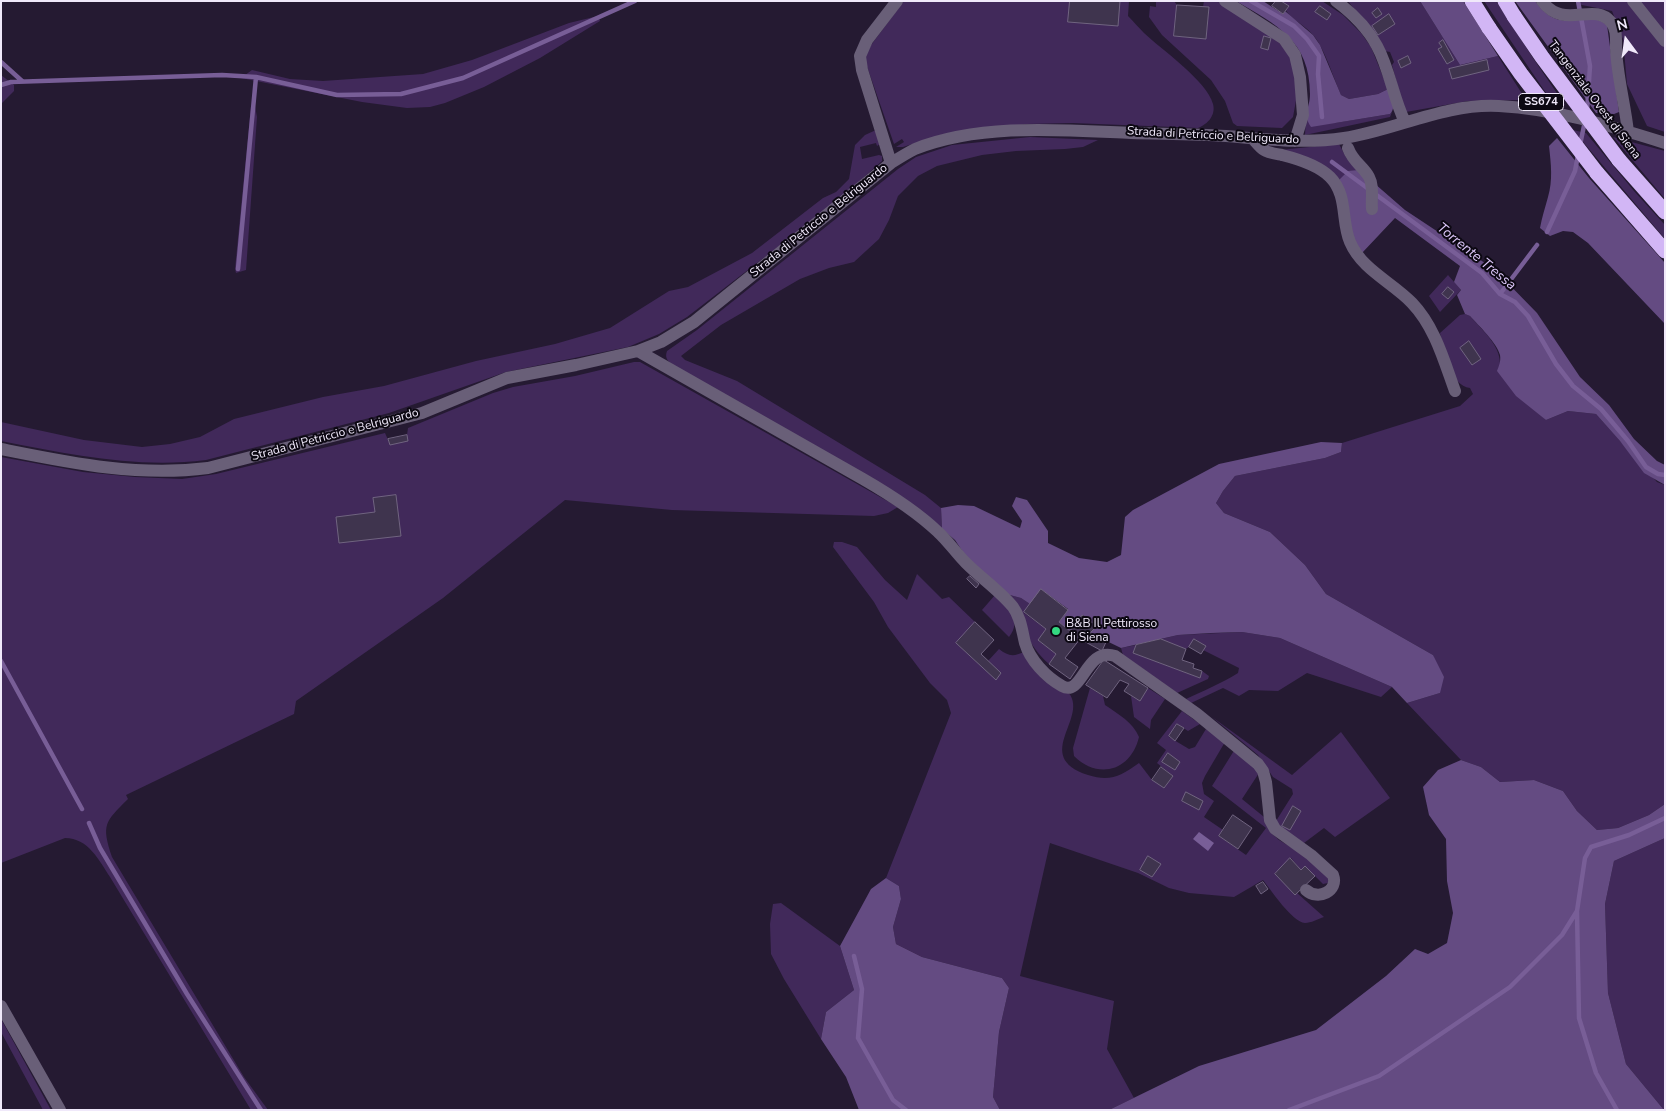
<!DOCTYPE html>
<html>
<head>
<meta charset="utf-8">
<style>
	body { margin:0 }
	#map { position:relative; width:1666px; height:1111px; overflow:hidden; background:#251a32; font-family:"Nunito Sans",sans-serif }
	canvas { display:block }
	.frame { position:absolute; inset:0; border:2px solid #f0e9fa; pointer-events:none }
	.north { position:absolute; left:1601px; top:15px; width:50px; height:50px; -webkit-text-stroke:4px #0c0812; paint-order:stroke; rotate:346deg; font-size:14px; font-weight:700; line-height:20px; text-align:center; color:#f0e9fa }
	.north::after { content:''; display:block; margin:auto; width:18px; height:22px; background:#f0e9fa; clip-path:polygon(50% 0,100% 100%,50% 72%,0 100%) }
</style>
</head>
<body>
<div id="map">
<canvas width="1666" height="1111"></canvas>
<div class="frame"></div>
<div class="north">N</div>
</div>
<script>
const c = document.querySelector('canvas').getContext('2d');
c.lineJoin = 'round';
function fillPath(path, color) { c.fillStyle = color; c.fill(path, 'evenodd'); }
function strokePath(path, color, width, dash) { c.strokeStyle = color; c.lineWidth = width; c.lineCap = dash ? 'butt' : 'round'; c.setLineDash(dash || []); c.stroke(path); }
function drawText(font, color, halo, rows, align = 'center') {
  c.font = font + ' "Nunito Sans",sans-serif'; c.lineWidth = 4; c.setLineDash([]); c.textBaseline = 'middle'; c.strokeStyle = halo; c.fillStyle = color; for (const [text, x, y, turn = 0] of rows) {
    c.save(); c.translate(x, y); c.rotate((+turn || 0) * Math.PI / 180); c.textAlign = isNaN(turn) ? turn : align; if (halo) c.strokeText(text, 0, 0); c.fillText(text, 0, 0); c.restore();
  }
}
const green = new Path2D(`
	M904,1H1129L1128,16C1134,22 1139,28 1144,33C1162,50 1207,81 1213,104C1216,115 1208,124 1198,128L1073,123L1028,124L941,135L903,147H896L904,142L902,139L894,144L864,58L871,45Z
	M1156,1H1174L1177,5L1174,36L1206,39L1209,7H1203L1204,1H1218L1275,37L1292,59L1297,95L1293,117L1282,128L1237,126L1233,123L1225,101L1211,80L1162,35L1149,17L1150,6L1156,7Z
	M1281,1H1322L1343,15L1361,33L1371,47L1388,89L1378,94L1349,99L1341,95C1334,79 1324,47 1313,35C1301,21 1288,20 1281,1Z
	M1348,1H1420L1460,65L1498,56L1526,100L1468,101L1406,112L1403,106L1392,65L1394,62L1390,52L1385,51Z
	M1484,1H1496L1535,61L1565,105L1552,102Z
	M1584,1H1665V132L1647,126L1627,84L1623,39L1612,11L1577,4Z
	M598,16L600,21L540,58L484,87L445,103L430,107L407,108L362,102L241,78L252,70L290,79L323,81L423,74L472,60L569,23Z
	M1,75L14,85V91L1,104Z
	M251,106H255L257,117L246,270L236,273L235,269Z
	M1392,112L1390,117L1305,135L1306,116L1335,123L1390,114Z
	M876,130L880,144L877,146L876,143L860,147L862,159L879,155L882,156V161L836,202L687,317L659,334L628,347L506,372L389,413L206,460C137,469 69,454 1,441V422L84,440L142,447L170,444L200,437L234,419L323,397L384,386L476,361L555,344L610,328L669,291L688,287L752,253L823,198L836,192L849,179L855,145L865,135Z
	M1573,130L1586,133L1634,191L1665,225V239Z
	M1030,137L1098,140L1083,147L1065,149L1016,151L982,155L937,166L918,176L898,196L889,220L879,239L854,262L829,268L800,279L721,325L681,356L685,360L737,381L925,495L941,508L942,529L675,367C669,362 664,359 667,351L697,330L898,169L916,157L952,145Z
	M1613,137L1665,151V199Z
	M1339,144L1347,159L1359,170L1339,180L1270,151Z
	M1448,275L1461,290L1440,312L1429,296Z
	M1465,314L1470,316C1482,330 1500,345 1500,363L1546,420L1568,411L1596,414L1657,482L1665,485V804L1649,815L1618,828L1597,830L1577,811L1563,791L1534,780L1500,782L1481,767L1461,760L1407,703L1440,693L1433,655L1326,594L1305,565L1270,532L1224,513L1216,503L1223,491L1235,476L1325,458L1341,452L1342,443L1460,406L1473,394L1470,388C1450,385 1447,356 1441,338L1440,333L1460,315Z
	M634,362H640L898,507L888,513L874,516L672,510L565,500L443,598L296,701L294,714L126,795L128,799C105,822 101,824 112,857L244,1077L268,1110H251L110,877C99,860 88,838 65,838L1,863V457L83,472L135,477L182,479L216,474L385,433L389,442L407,435L408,428L493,393L513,387L575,376Z
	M834,542H842L857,547L885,580L907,600L917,574L942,599L949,597L975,622L956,643L995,679L1001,673L988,661L999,649C1008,656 1013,657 1024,652L1067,691C1092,716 1030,756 1088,775C1110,782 1121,776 1139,763L1152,780L1164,788L1173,776L1157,763L1166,750L1157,743L1182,711L1200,724L1188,731L1177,724L1169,737L1189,749L1195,747L1206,729L1225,742L1205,776L1202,783L1204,794L1214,801L1204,817L1223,830L1219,836L1246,855L1266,828L1212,786L1235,749L1259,773L1242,799L1269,821L1270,832L1279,840L1299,852L1328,876V883L1323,884L1305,866L1301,870L1291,858L1275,874L1295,894L1297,893L1324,917C1318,919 1311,923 1305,923C1292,922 1271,890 1263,880L1234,897L1189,893L1169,888L1138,873L1050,843L1020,976L1114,1001L1107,1049L1134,1098L1109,1110H1000L993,1097L999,1032L1009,988L1002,978L922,957L896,944L893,927L901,899L899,886L886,878L951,713L947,700L930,683L888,627L874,602L833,547Z
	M1006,594L1021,598L1030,604L1024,613L1046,629L1038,640L1056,654L1049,664C1028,646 1018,618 1006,594Z
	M995,595C1007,606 1023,620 1009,637L982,610Z
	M1242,632L1280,638L1392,687L1381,697L1307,673L1278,691L1249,690L1239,696L1223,688L1191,703L1186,699C1203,691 1222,683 1238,673L1239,668L1203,650L1206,646L1195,639L1189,647L1186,649L1161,639L1178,635Z
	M1136,645L1133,653L1200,678L1202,671L1209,676L1208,679L1177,693L1123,655L1121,648Z
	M1090,688L1103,696L1105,705C1118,714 1133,722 1139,737C1131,771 1098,780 1074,756L1073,748Z
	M1148,688L1165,699L1151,720L1150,729L1134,717L1131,696L1140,701Z
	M1212,717L1292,775L1341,732L1390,798L1335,837L1324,828L1304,843L1281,830L1276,821L1293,794L1292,789L1273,777L1258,755Z
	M1665,838V1110H1664L1626,1064L1608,993L1605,904L1614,861Z
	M781,903L840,946L854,990L826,1012L821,1039L784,979L771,954L770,924L773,904Z
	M1,1019L51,1110H43L1,1032Z`);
const forest = new Path2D(`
	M1236,1H1263L1283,14L1285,11L1313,35L1320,45L1341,95L1349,99L1378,94L1388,89C1391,97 1397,107 1390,114L1311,127C1302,113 1310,109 1310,94C1310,41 1277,25 1236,1Z
	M1420,1H1463L1498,56L1460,65Z
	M1515,1H1535C1562,39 1583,6 1607,25L1619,112L1614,114L1596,113Z
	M1557,138L1589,178L1665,263V324L1588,243L1573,232L1563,231L1550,236L1540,228C1542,217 1545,208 1548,197C1553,180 1551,164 1549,146Z
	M1359,170L1405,210L1494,269L1537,313L1580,377L1609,405L1634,439L1657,461L1665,465V485L1644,473L1620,441L1596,414L1568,411L1546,420L1516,396L1497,371C1499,366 1501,361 1500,355C1497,343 1479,326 1470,316L1465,314L1457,295L1461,290L1454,282L1460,266L1395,218L1362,253L1354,240L1339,180L1348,171Z
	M1321,442L1342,443L1341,452L1325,458L1235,476L1223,491L1216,503L1224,513L1270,532L1305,565L1326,594L1433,655L1444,677L1440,693L1407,703L1392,687L1280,638L1242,632L1211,633L1178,635L1121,648L1090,633L1096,626L1083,615L1070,631L1059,622L1068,609L1042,590L1030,604L1021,598L1006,594L967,558L955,540L942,529L941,508L958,505L974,506L1020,528L1022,521L1012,506L1016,497L1027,500L1048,531V543L1079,558L1107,562L1121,555L1125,517L1133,510L1219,464Z
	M1461,760L1481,767L1500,782L1534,780L1563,791L1577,811L1597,830L1618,828L1649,815L1665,804V838L1614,861L1605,904L1608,993L1626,1064L1664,1110H1109L1199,1066L1316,1030L1386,976L1415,949L1428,954L1447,943L1453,913L1447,881L1446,839L1429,815L1423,787L1438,770Z
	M886,878L899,886L901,899L893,927L896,944L922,957L1002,978L1009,988L999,1032L993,1097L1000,1110H859L846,1077L821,1039L826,1012L854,990L840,946L871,889Z`);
const water = new Path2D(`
	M1199,832L1214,843L1208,851L1193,839Z`);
const stream = new Path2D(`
	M1251,1L1294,26L1307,39L1319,56L1318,74L1322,117
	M1578,1L1590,66L1587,111
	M1,62L22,81
	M1,85L11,82L222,75L256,77L337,95L401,94L463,78L635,1
	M1580,145L1585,121
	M1332,162L1482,273L1500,294L1515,302L1528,316L1556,364L1573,386L1601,409L1628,441L1646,467L1658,474L1665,475
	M1547,232L1575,171L1578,155
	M238,269L256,77
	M1500,294L1537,245
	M1,661L82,809
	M89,823L100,848L187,994L261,1110
	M1577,912L1579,1018L1596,1073L1617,1110
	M854,956L862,989L858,1038L893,1100L906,1110
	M1289,1110L1379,1076L1510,987L1562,935L1577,911L1585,858L1591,847L1629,835L1665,818`);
const building = new Path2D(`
	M1070,1H1120L1118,26L1068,22Z
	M1276,1H1281L1289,6L1283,14L1272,6Z
	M1177,5L1209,7L1206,39L1174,36Z
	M1320,6L1331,14L1327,20L1315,12Z
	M1378,8L1382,14L1376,18L1372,13Z
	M1389,14L1395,24L1378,35L1372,26Z
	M1264,36L1271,38L1268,50L1261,48Z
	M1443,40L1454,60L1447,64L1438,49L1442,47L1439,43Z
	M1408,56L1411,63L1401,68L1398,61Z
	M1487,60L1489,70L1452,79L1449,69Z
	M1448,287L1454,292L1448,299L1442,294Z
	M1469,341L1481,359L1472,365L1460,348Z
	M407,435L408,441L390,445L388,439Z
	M396,495L401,536L339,543L336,517L375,512L373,498Z
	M970,576L979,584L976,588L967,579Z
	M1041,589L1068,610L1059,622L1070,631L1082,615L1097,626L1090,633L1106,642L1102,651L1080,639L1065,658L1078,667L1070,679L1049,664L1056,654L1038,640L1046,629L1024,612Z
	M975,622L994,640L981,654L1001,673L996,680L956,643Z
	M1161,639L1186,649L1182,660L1194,664L1193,668L1202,671L1200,678L1133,653L1136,645Z
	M1194,639L1206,646L1201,654L1189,647Z
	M1104,660L1148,688L1140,701L1124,691L1129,684L1120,680L1107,698L1086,685Z
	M1177,724L1184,728L1175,741L1169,736Z
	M1168,753L1180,762L1175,770L1162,762Z
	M1161,767L1173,776L1164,788L1152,780Z
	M1186,792L1203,801L1199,810L1182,801Z
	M1293,806L1301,811L1290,830L1282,826Z
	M1233,815L1252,828L1238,849L1219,836Z
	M1148,856L1161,864L1152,877L1140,870Z
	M1290,858L1301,870L1305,866L1315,876L1295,895L1275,874Z
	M1263,882L1268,889L1261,894L1256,886Z`);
const minor = new Path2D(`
	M1225,1L1284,39L1295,55L1300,77L1303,115L1295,141
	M1336,1C1352,13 1368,29 1377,46C1390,70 1393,98 1405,122
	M1542,1C1564,31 1593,1 1611,22C1617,29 1616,39 1616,48C1617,76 1625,104 1628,132
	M1633,1L1665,41
	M1253,139C1256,142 1260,148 1264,150C1268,153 1277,154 1282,155C1298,159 1318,165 1330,177C1348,195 1341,221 1350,242C1362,270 1392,282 1412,303C1435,327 1444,361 1455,391
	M1348,148C1353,162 1363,166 1369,177C1374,186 1371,199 1372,209
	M891,163L862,70L860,56L867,40L897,1
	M638,351L863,479C889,494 916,511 938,532C948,541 956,553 966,563C981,578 1000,591 1013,607C1021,618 1022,631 1025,643C1030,660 1046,677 1062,686C1083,698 1085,646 1115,656L1197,714L1258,764L1263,771L1266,782L1270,820L1275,829L1311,855L1333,875C1339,891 1318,901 1306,890
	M1,449C71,463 137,477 208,468L422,413L507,378L576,365L638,351L661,342L694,322L891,163C899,158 907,153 915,149C981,123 1061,130 1131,133C1162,134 1194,134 1226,136C1265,139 1305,144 1344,138C1396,130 1445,103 1499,106C1556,109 1611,126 1665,143
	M1,1006L60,1110`);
const highway = new Path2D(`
	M1472,1L1489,28
	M1505,1L1514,16
	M1619,160L1665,212
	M1597,173L1665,251`);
const highwayBridge = new Path2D(`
	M1514,16L1542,57L1619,160
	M1489,28L1521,74L1597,173`);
const markers = [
	[1056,631,5,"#34d881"]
];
const shields = [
	[1541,102,45]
];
const shieldNames = [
	["SS674",1541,102]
];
const streetNames = [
	["Tangenziale Ovest di Siena",1594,100,53],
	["Strada di Petriccio e Belriguardo",1213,136,3],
	["Strada di Petriccio e Belriguardo",819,221,-39],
	["Strada di Petriccio e Belriguardo",335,435,-15]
];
const poiNames = [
	["B&B Il Pettirosso",1066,624],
	["di Siena",1066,638]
];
const waterNames = [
	["Torrente Tressa",1476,257,39]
];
fillPath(green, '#41295a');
fillPath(forest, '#644b82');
fillPath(water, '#785e97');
strokePath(stream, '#785e97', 4.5);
fillPath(building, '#3f344e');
strokePath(building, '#706480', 1);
strokePath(minor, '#695f78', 12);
strokePath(highway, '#d2b6f5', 15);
strokePath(highwayBridge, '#d2b6f5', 15);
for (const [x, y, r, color] of markers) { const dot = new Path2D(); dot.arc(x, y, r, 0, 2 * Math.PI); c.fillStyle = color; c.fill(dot); strokePath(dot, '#0c0812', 2); }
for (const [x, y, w] of shields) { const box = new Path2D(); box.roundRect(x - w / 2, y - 8.5, w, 17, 4); c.fillStyle = '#0c0812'; c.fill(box); strokePath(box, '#f0e9fa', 1); }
drawText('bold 11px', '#f0e9fa', null, shieldNames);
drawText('12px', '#f0e9fa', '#0c0812', streetNames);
drawText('12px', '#f0e9fa', '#0c0812', poiNames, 'left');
drawText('italic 14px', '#dfc9fc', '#0c0812', waterNames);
</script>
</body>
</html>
